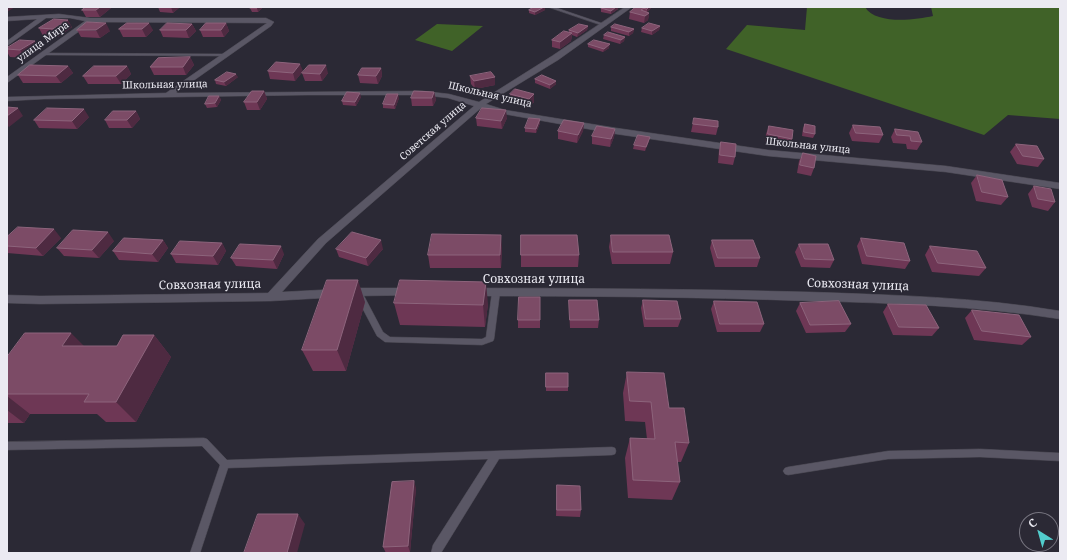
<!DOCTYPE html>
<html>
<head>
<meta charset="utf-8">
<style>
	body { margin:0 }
	#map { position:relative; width:1067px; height:560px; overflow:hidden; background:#2b2935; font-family:"Noto Serif",serif }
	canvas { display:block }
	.frame { position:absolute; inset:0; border:8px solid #ebeaf2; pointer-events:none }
	.north { position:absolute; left:1019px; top:512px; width:40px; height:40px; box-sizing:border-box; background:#2b2935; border:1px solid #787681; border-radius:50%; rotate:323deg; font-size:11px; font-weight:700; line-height:16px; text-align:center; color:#ebeaf2 }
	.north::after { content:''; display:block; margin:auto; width:14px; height:18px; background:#52cdcd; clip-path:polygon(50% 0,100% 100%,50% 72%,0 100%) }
</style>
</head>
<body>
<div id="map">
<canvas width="1067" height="560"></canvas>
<div class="frame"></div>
<div class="north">С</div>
</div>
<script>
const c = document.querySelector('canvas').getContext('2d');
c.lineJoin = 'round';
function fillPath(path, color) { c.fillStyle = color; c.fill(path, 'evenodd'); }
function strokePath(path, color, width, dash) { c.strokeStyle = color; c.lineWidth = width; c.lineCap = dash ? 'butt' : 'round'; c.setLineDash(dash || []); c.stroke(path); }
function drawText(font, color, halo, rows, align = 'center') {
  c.font = font + ' "Noto Serif",serif'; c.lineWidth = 3.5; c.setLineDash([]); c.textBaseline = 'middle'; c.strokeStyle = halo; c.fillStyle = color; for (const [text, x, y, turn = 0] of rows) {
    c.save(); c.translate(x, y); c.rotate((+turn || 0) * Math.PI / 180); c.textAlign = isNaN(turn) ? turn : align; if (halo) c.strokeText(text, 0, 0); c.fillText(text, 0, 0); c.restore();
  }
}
const forest = new Path2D(`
	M807,7H865C876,25 915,20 933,16L931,7H1060V119L1008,115L984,135L726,49L747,25L805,30Z
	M437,24L483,26L452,51L415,40Z`);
const service = new Path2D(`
	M548,7H554L607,25L604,26Z
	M44,53L227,54L229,55L227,56L46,55H44Z
	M496,289L499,290L500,292L494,339L493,341L482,345L385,342L377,336L356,296L357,294H363L383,332L390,337L482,339L486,337L492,292L493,290Z
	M204,438L207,439L227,460L612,447L615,448L616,451L615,454L612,455L499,459L441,553H431L433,545L488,459L228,468L200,553H190L220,465L202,446L7,450V442Z
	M980,449L1060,453V461L980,457L888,459L788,475L785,474L783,471L785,468L788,467L888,451Z`);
const minor = new Path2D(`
	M625,7H632L558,60L486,104L505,110L616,128L768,150L946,166L1060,183V189L946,172L768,156L616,134L504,114L481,108L326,243L282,292L358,288H412L416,289L418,292L416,295L358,296L271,301L40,304L7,303V295L40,296L268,293L318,239L474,106L448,98L422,95H307L44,99L7,101V97L166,93L267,23L92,22L7,83V77L85,21L70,18H46L7,46V41L37,19L7,21V17L59,14L90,18H266L274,22L271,26L176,93L422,91L449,94L479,102L552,56Z
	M471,288C584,288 697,289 810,292C894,295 977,297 1060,311V319C977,306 894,303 810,301C697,297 584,296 471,296L467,295L465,292L467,289Z`);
const wall = new Path2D(`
	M86,7H110L111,8L100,17H86L82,10Z
	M158,7H180L173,13L160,12Z
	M534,7H545V10L535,15L529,13V10Z
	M603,7H619H618V9L611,14L601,12V8Z
	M636,7H652L647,12L649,13L648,20L644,23L629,19L630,12Z
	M250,8H262L258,12H252Z
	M127,23L153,30L146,37H123L119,29Z
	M226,23L229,31L224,37H203L200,30Z
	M192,24L196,31L189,38L163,37L160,30Z
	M588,26L587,30L577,37L572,35L571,41L560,49L552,47V40L569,32V30Z
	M660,26L659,30L652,35L641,32L642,28Z
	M72,27L58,37L43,36L39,28Z
	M611,27L634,29L633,33L629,36L611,31Z
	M77,30L110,31L100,38L81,37Z
	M604,35L625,37L624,41L620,44L603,39Z
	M588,44L609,48L603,52L588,47Z
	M7,48L40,49L25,58L10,57L7,52Z
	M190,57L194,65L186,75H154L150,67Z
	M68,66L73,73L61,83H23L18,75Z
	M127,66L131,74L121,84H88L83,76Z
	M381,68L382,76L378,84L360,83L358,75Z
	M268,71H303L295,81L270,79Z
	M302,73H328L322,81H305Z
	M470,76L495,77V85L475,89L471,84Z
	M238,77L226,86L216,84L215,80Z
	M535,79L556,81V84L550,89L535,83Z
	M264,91L267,99L260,110H247L244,102Z
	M434,92L436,100L433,106H412L411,98Z
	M510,94H534V102L529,107L510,102Z
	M219,96L221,100L217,107L207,108L205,104Z
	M361,97L356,106L343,105L342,101Z
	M399,98L395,109L383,108V104Z
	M136,111L140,119L132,128H109L105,120Z
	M89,117L77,129L39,128L34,120Z
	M476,118H507L502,129L477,126Z
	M694,118L718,127L716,135L691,132Z
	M540,119V123L536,133L525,132V128Z
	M584,123L583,131L577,143L558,139V131Z
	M805,124L815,134L813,138L802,136L803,128Z
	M853,125L883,135L879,143L852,141L849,133Z
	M769,126L792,139L788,147L765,142L766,134Z
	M615,129L614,137L610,147L592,144V136Z
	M895,129L922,142L917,150L907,149L906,144L893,143L891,137Z
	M649,141L645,151L633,149L634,145Z
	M721,142L735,157L733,165L718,163L719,150Z
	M1016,144L1044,159L1038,167L1017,164L1010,152Z
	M803,153L814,168L811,176L797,173L799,161Z
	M977,175L1008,197L1001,205L976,201L971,183Z
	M1034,186L1055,202L1048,211L1032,207L1028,194Z
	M611,235L673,252L670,264H612L609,247Z
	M7,237L61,238L43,256L7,253Z
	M861,238L910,261L905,269L862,264L857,246Z
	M163,240L168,248L158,262L119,260L113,251Z
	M712,240L760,258L757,267H715L710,248Z
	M114,241L99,258L64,256L57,248Z
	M222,243L226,251L218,265L176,263L171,254Z
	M799,244L834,260L830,268L801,267L795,252Z
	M930,246L986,268L979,276L932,272L925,255Z
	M502,247L501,268H430L428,255Z
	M336,249H383L368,266L339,257Z
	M284,254L277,269L236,266L231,258Z
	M521,255H579L578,267H521Z
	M540,297V328H518V320Z
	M569,300L599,320L598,328H570L569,308Z
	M643,300L681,319L678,327H644L641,308Z
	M714,301L764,324L760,332H717L711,309Z
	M365,302L346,371H313L302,350Z
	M394,303L488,304L485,327L400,325Z
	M800,303L851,324L845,332L806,333L796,311Z
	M888,304L939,328L932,336L893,335L883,312Z
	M972,310L1031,337L1022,345L974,340L965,318Z
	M154,335L171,357L136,422H106L97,414H30L24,423H7V357L84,346H117Z
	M627,372L669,408L689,443L681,462H677L680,482L672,500L628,498L625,458L630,438L647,439L645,422L625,421L623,393Z
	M546,373L568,387V391H546Z
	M557,485L581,510L580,517L556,516Z
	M416,488L410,552L386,553L383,547Z`);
const shadedWall = new Path2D(`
	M7,7H15L7,12Z
	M100,7H110L111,8L100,17L96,10Z
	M171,7H180L173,13Z
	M258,7H261L262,8L258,12L257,8Z
	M544,7H545V10L535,15V12Z
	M616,7H618V9L611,14V11Z
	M649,7H652L647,13V9Z
	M649,13L648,20L644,23L645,16Z
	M68,20L72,27L58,37L53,29Z
	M106,23L110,31L100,38L96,30Z
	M149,23L153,30L146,37L142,29Z
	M226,23L229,31L224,37L221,30Z
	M192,24L196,31L189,38L186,30Z
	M588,26L587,30L577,37L578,33Z
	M660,26L659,30L652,35V31Z
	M634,29L633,33L629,36V32Z
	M572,33L571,41L560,49V42Z
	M625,37L624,41L620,44L621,40Z
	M35,41L40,49L25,58L20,50Z
	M610,44L609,48L603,52L604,49Z
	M190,57L194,65L186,75L183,67Z
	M300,64L303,71L295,81L293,73Z
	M326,65L328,73L322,81L320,74Z
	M68,66L73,73L61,83L56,76Z
	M127,66L131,74L121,84L116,76Z
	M381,68L382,76L378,84L376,76Z
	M236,74L238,77L226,86L224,82Z
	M495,77V85L475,89L474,81Z
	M556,81V84L550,89V85Z
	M264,91L267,99L260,110L257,102Z
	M434,92L436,100L433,106L432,98Z
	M360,93L361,97L356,106L355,102Z
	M398,94L399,98L395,109L394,105Z
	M534,94V102L529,107V99Z
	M219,96L221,100L217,107L215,103Z
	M18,108L23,116L9,127L7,125V116Z
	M84,109L89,117L77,129L72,121Z
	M506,110L507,118L502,129L501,121Z
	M136,111L140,119L132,128L127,120Z
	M540,119V123L536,133V129Z
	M584,123L583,131L577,143L578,135Z
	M615,129L614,137L610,147L611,139Z
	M650,137L649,141L645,151L646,147Z
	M54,229L61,238L43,256L36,248Z
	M108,232L114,241L99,258L92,250Z
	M501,235L502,247L501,268L500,255Z
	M163,240L168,248L158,262L152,254Z
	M381,240L383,249L368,266L366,258Z
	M222,243L226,251L218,265L213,256Z
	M281,246L284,254L277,269L273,260Z
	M358,280L365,302L346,371L337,350Z
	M486,282L488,304L485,327L483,305Z
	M71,333L92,354L62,346Z
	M154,335L171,357L136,422L116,402Z
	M7,396L30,414L24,423L7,410Z
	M414,481L416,488L410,552L408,546Z
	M298,514L305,524L297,553H287Z`);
const building = new Path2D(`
	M86,7H100L96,10H82Z
	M251,7H258L257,8H250Z
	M534,7H544L535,12L529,10Z
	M603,7H616L611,11L601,8Z
	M636,7H641L644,8L641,10L649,13L645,16L630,12Z
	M641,7H649L647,9Z
	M54,19L68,20L53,29L39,28Z
	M87,22L106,23L96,30H77Z
	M127,23H149L142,29H119Z
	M167,23L192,24L186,30H160Z
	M206,23H226L221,30H200Z
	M649,23L660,26L652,31L642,28Z
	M579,24L588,26L578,33L569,30Z
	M615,24L634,29L629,32L611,27Z
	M564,31L572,33L560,42L552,40Z
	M608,32L625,37L621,40L604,35Z
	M20,40L35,41L20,50L7,49V48Z
	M594,40L610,44L604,49L588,44Z
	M190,57L183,67H150L158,58Z
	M276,62L300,64L293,73L268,71Z
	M30,65L68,66L56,76L18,75Z
	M309,65H326L320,74L302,73Z
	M94,66H127L116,76H83Z
	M362,68H381L376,76L358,75Z
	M227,72L236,74L224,82L215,80Z
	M491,72L495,77L474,81L470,76Z
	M542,75L556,81L550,85L535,79Z
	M515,89L534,94L529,99L510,94Z
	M252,91H264L257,102H244Z
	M414,91L434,92L432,98H411Z
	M347,92L360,93L355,102L342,101Z
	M387,94H398L394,105L383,104Z
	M209,96H219L215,103L205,104Z
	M7,107L18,108L7,116Z
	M47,108L84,109L72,121L34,120Z
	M482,108L506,110L501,121L476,118Z
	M113,111H136L127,120H105Z
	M529,118L540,119L536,129L525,128Z
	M694,118L718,121V127L693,124Z
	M564,120L584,123L578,135L558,131Z
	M805,124L815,126V134L804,132Z
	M853,125L880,127L883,135L856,133Z
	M597,126L615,129L611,139L592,136Z
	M769,126L793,130L792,139L768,134Z
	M895,129L918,132L922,142L911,141L910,136L897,135Z
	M638,135L650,137L646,147L634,145Z
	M721,142L736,144L735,157L720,155Z
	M1016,144L1037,146L1044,159L1023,156Z
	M803,153L816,156L814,168L800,165Z
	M977,175L1002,180L1008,197L982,192Z
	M1034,186L1051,189L1055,202L1038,199Z
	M18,227L54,229L36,248L7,246V237Z
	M73,230L108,232L92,250L57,248Z
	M352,232L381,240L366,258L336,249Z
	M432,234L501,235L500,255H428Z
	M521,235H577L579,255H521Z
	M611,235H669L673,252H613Z
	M124,238L163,240L152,254L113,251Z
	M861,238L904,243L910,261L867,256Z
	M712,240H753L760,258H718Z
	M180,241L222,243L213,256L171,254Z
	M240,244L281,246L273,260L231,258Z
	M799,244H828L834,260L805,259Z
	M930,246L977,251L986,268L938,263Z
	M327,280H358L337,350H302Z
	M400,280L486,282L483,305L394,303Z
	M519,297H540V320H518Z
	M569,300H597L599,320H570Z
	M643,300L677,301L681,319H646Z
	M714,301L757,302L764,324H720Z
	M839,301L851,324L810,325L800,303Z
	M888,304L926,305L939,328L899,327Z
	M972,310L1019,315L1031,337L982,331Z
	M25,333H71L62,346H117L123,335H154L116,402H84L89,394H7V357Z
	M627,372L664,373L669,408H684L689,443L675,442L680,482L633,480L630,438L655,439L651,402L630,401Z
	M546,373H568V387H546Z
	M414,481L408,546L383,547L392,482Z
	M557,485L580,486L581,510H557Z
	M258,514H298L287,553H244Z`);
const farStreetnames = [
	["улица Мира",43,42,-36],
	["Школьная улица",165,85,-1],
	["Школьная улица",490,95,13],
	["Советская улица",433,131,-41],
	["Школьная улица",808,146,6]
];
const streetNames = [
	["Совхозная улица",534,280],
	["Совхозная улица",210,285,-1],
	["Совхозная улица",858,285,2]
];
fillPath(forest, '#406228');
strokePath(service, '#47454f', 1);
strokePath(minor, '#47454f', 1);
fillPath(service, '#5a5765');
fillPath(minor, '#5a5765');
fillPath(wall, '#6e3755');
fillPath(shadedWall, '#4e2a41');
fillPath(building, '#7c4b66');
strokePath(building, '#8d647c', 1);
drawText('10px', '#ebeaf2', '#2b2935', farStreetnames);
drawText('12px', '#ebeaf2', '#2b2935', streetNames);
</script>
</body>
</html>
